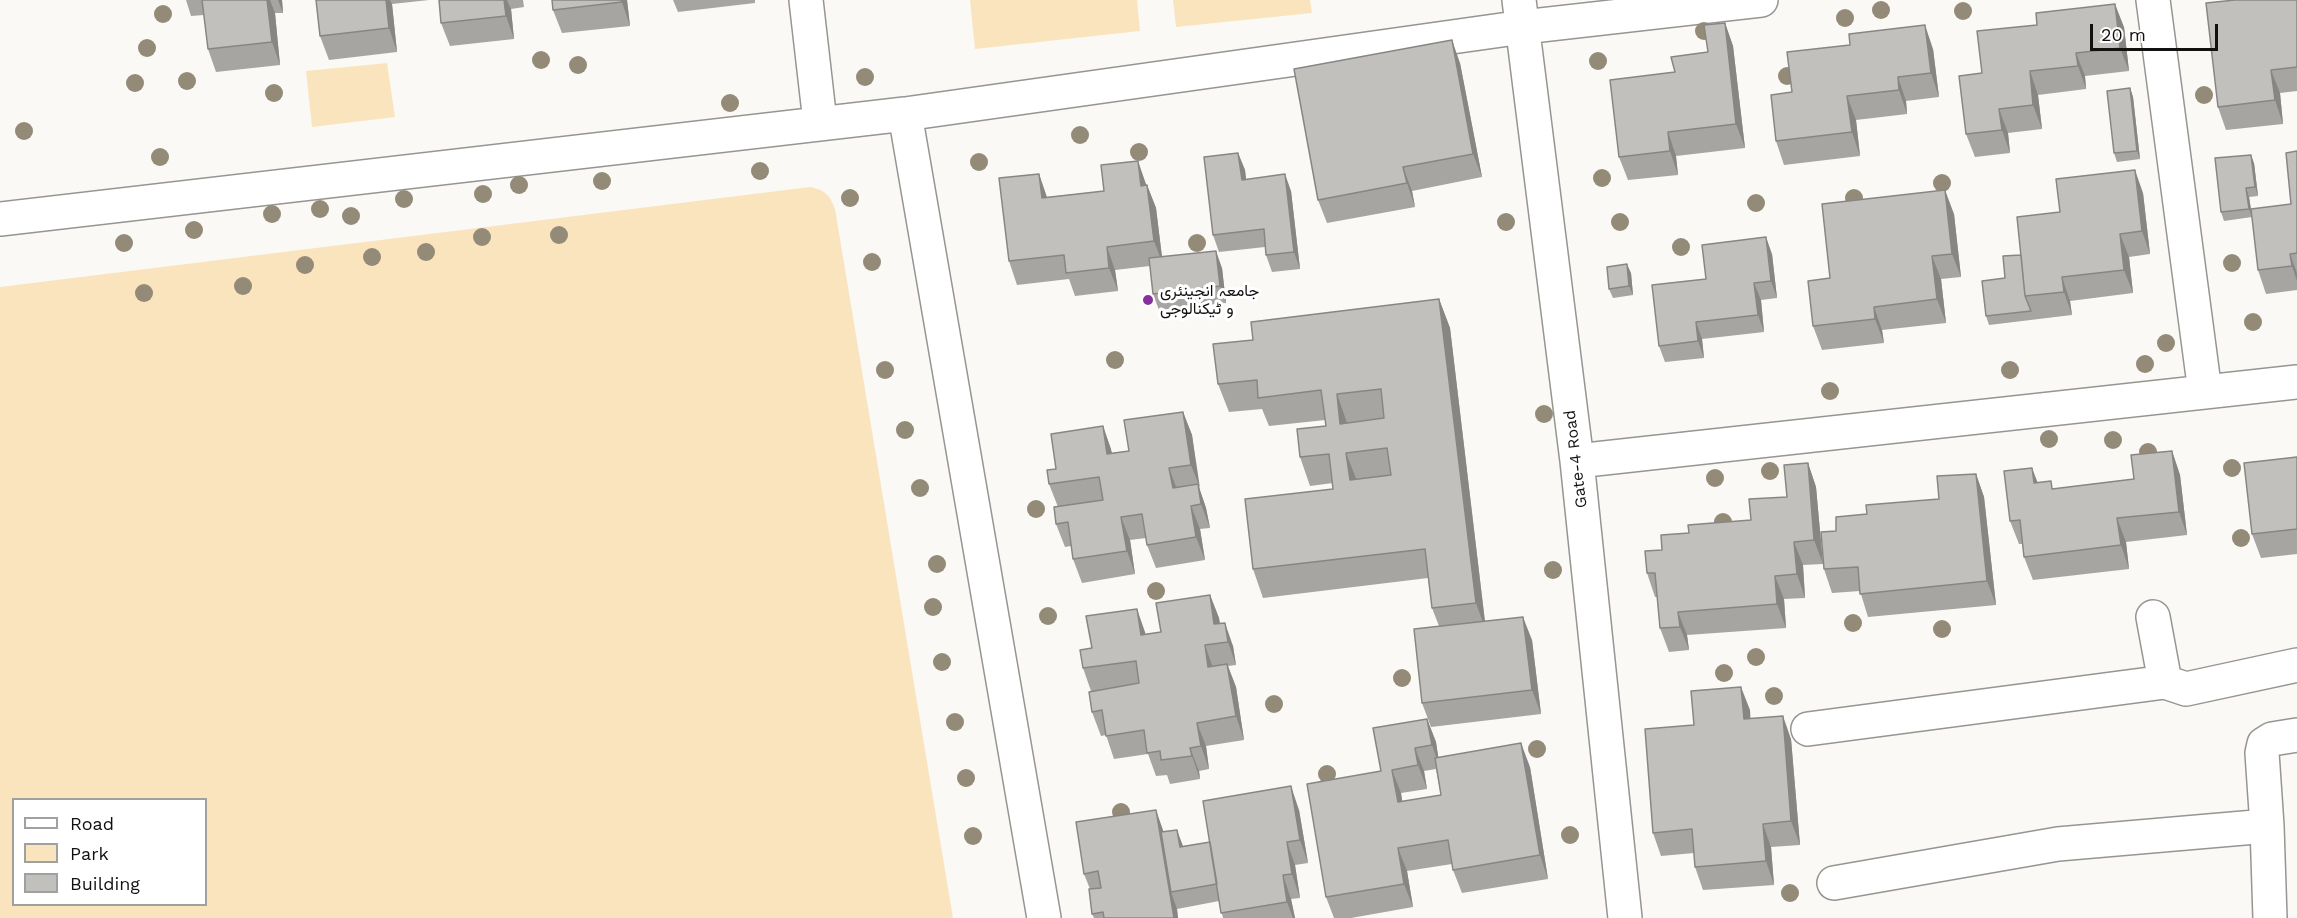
<!DOCTYPE html>
<html>
<head>
<meta charset="utf-8">
<style>
	body { margin:0 }
	#map { position:relative; width:2297px; height:918px; overflow:hidden; background:#fbf9f5; font-family:"Work Sans",sans-serif }
	canvas { display:block }
	.legend { position:absolute; left:12px; top:798px; width:195px; height:108px; box-sizing:border-box; background:#fff; border:2px solid #a0a09f; margin:0; padding:8px 10px; list-style:none; font-size:18px; color:#121110 }
	.legend li { display:flex; align-items:center; gap:12px; height:30px }
	.legend b { width:30px; border:2px solid #a0a09f }
	.scale { position:absolute; left:2090px; top:24px; width:128px; height:27px; box-sizing:border-box; border:3px solid #121110; border-top:0; padding-left:8px; font-size:18px; line-height:21px; white-space:nowrap; color:#121110; -webkit-text-stroke:4px #fff; paint-order:stroke }
</style>
</head>
<body>
<div id="map">
<canvas width="2297" height="918"></canvas>
<ul class="legend">
<li><b style="height:8px;background:#fff"></b>Road</li>
<li><b style="height:16px;background:#fae4be"></b>Park</li>
<li><b style="height:16px;background:#c2c0bc"></b>Building</li>
</ul>
<div class="scale">20 m</div>
</div>
<script>
const c = document.querySelector('canvas').getContext('2d');
c.lineJoin = 'round';
function fillPath(path, color) { c.fillStyle = color; c.fill(path, 'evenodd'); }
function strokePath(path, color, width, dash) { c.strokeStyle = color; c.lineWidth = width; c.lineCap = dash ? 'butt' : 'round'; c.setLineDash(dash || []); c.stroke(path); }
function drawText(font, color, halo, rows, align = 'center') {
  c.font = font + ' "Work Sans",Vazirmatn,sans-serif'; c.lineWidth = 6; c.setLineDash([]); c.textBaseline = 'middle'; c.strokeStyle = halo; c.fillStyle = color; for (const [text, x, y, turn = 0] of rows) {
    c.save(); c.translate(x, y); c.rotate((+turn || 0) * Math.PI / 180); c.textAlign = isNaN(turn) ? turn : align; if (halo) c.strokeText(text, 0, 0); c.fillText(text, 0, 0); c.restore();
  }
}
const green = new Path2D(`
	M970,0H1137L1140,31L975,49Z
	M1173,0H1310L1312,13L1176,27Z
	M387,63L395,117L312,127L306,71Z
	M810,187C825,190 830,195 835,209L953,918H0V287ZM14,800H206V904H14Z`);
const minor = new Path2D(`
	M806,0L820,122
	M1519,0L1577,461L1625,918
	M2153,0L2205,392
	M905,114L1044,918
	M0,219L905,114L1523,27L1761,0
	M1577,461L2297,382
	M2153,617L2165,682L2186,689L2297,665
	M1808,729L2165,682
	M1834,883L2058,844L2267,826
	M2270,918L2267,826L2262,753L2264,744L2272,739L2297,735`);
const trees = [
	[1881,10],
	[1963,11],
	[163,14],
	[1845,18],
	[1704,31],
	[147,48],
	[541,60],
	[1598,61],
	[578,65],
	[1787,76],
	[865,77],
	[187,81],
	[135,83],
	[274,93],
	[2204,95],
	[730,103],
	[24,131],
	[1080,135],
	[1139,152],
	[160,157],
	[979,162],
	[760,171],
	[1602,178],
	[602,181],
	[1942,183],
	[519,185],
	[483,194],
	[850,198],
	[1854,198],
	[404,199],
	[1756,203],
	[320,209],
	[272,214],
	[351,216],
	[1506,222],
	[1620,222],
	[194,230],
	[559,235],
	[482,237],
	[124,243],
	[1197,243],
	[1681,247],
	[426,252],
	[372,257],
	[872,262],
	[2232,263],
	[305,265],
	[243,286],
	[144,293],
	[2253,322],
	[2166,343],
	[1115,360],
	[2145,364],
	[885,370],
	[2010,370],
	[1830,391],
	[1544,414],
	[905,430],
	[2049,439],
	[2113,440],
	[2148,452],
	[2232,468],
	[1770,471],
	[1715,478],
	[920,488],
	[1036,509],
	[1723,522],
	[2241,538],
	[937,564],
	[1553,570],
	[1156,591],
	[933,607],
	[1048,616],
	[1853,623],
	[1942,629],
	[1756,657],
	[942,662],
	[1724,673],
	[1402,678],
	[1774,696],
	[1274,704],
	[955,722],
	[1537,749],
	[1327,774],
	[966,778],
	[1121,812],
	[1570,835],
	[973,836],
	[1790,893]
];
const wall = new Path2D(`
	M186,0H282L283,13H275L280,65L216,72L208,49L204,15L191,16Z
	M316,0H429L392,4L397,52L329,60L320,36Z
	M439,0H523L524,7L511,9L514,39L450,46L441,23Z
	M627,0L630,26L562,33L553,10Z
	M673,0H755V3L678,12Z
	M2297,0V91L2280,93L2283,124L2226,130L2218,107Z
	M1725,23L1733,46L1745,148L1676,156L1678,175L1628,180L1619,157L1675,72L1708,52Z
	M2124,27L2129,71L2085,76L2086,89L2038,95L2042,129L2008,133L2010,153L1975,157L1966,134L1982,73Z
	M1933,49L1939,97L1906,101L1907,114L1856,120L1860,156L1784,165L1776,141L1792,92Z
	M1460,63L1482,177L1412,191L1415,207L1327,223L1318,200Z
	M2130,88L2133,97L2140,159L2117,162L2114,153Z
	M2297,151V290L2266,294L2258,270L2252,217L2224,221L2221,212L2254,163L2258,196L2249,197L2251,209L2291,204Z
	M1238,153L1245,170L1246,179L1291,191L1300,269L1272,272L1266,255L1265,247L1219,252L1213,235Z
	M1039,174L1047,197L1104,191L1147,185L1156,208L1162,257L1222,268L1226,303L1159,310L1153,294L1150,266L1115,270L1118,291L1075,296L1069,279L1017,285L1009,261Z
	M2143,193L2150,254L2129,257L2133,293L2070,301L2072,315L1989,325L1986,316L2005,278L2021,255L2060,212Z
	M1954,214L1961,277L1941,279L1946,323L1882,330L1884,343L1822,350L1813,326L1830,278Z
	M1772,254L1777,298L1761,300L1764,332L1702,339L1704,358L1665,362L1659,346L1706,279Z
	M1631,273L1633,295L1613,298L1609,289Z
	M1439,299L1450,328L1485,621L1532,640L1541,714L1431,727L1422,703L1439,626L1432,608L1428,578L1263,598L1253,569L1333,489V483L1310,486L1300,457L1326,426L1325,420L1269,426L1262,409L1229,412L1218,384L1253,340Z
	M1183,412L1192,435L1199,488L1206,508L1210,528L1200,529L1205,560L1156,568L1147,545L1146,538L1130,540L1135,574L1082,583L1073,559L1071,546L1065,547L1056,524L1058,507L1049,484L1056,469L1103,426L1112,453L1129,451Z
	M2172,451L2180,475L2187,535L2126,542L2129,569L2033,580L2024,557L2023,544H2019L2010,521L2037,483L2054,489L2134,479Z
	M2297,457V554L2261,558L2252,534Z
	M1808,463L1816,487L1823,564L1803,565L1805,598L1784,599L1786,628L1687,635L1689,650L1669,652L1660,628L1657,597H1655L1647,573L1662,550L1689,533L1751,520L1787,497Z
	M1976,474L1984,497L1996,605L1868,617L1860,591L1832,593L1824,569L1836,531L1867,514L1939,499Z
	M1210,595L1219,618L1220,623L1233,646L1236,665L1228,666L1236,687L1244,740L1206,746L1209,769L1199,771L1200,779L1170,784L1167,775L1156,776L1148,754L1114,759L1106,735L1101,736L1092,712L1091,691L1083,668L1092,648L1145,632V634L1161,632Z
	M1750,710V719L1791,739L1800,845L1771,847L1774,885L1703,890L1695,867L1694,853L1661,856L1653,833L1694,725Z
	M1427,719L1436,742L1438,757L1530,767L1548,879L1462,893L1453,870L1452,864L1407,871L1413,907L1351,918H1334L1326,897L1381,771ZM1436,769L1441,795L1402,802L1401,793L1427,789L1424,771Z
	M1299,810L1308,863L1295,865L1300,898L1291,899L1295,918H1223L1219,901L1177,909L1178,918H1094L1092,914L1090,889L1084,874L1164,832L1183,846L1210,842Z`);
const shadedWall = new Path2D(`
	M267,0H270L275,13L280,65L272,42Z
	M278,0H282L283,13Z
	M386,0H390L392,4L397,52L389,28Z
	M504,0H507L511,9L514,39L506,16Z
	M621,0H627L630,26L622,2Z
	M2115,4L2124,27L2129,71L2120,48Z
	M1725,23L1733,46L1745,148L1736,124Z
	M1925,25L1933,49L1939,97L1931,73Z
	M1452,40L1460,63L1482,177L1473,154Z
	M2076,53L2085,76L2086,89L2078,66Z
	M2271,70L2280,93L2283,124L2275,100Z
	M2030,71L2038,95L2042,129L2033,105Z
	M1898,77L1906,101L1907,114L1899,90Z
	M2130,88L2133,97L2140,159L2137,151Z
	M1847,96L1856,120L1860,156L1852,132Z
	M1999,109L2008,133L2010,153L2002,130Z
	M1668,132L1676,156L1678,175L1670,151Z
	M1238,153L1245,170L1248,196L1242,180Z
	M2251,155L2254,163L2258,196L2255,187Z
	M1138,161L1146,184L1150,209L1141,186Z
	M1403,167L1412,191L1415,207L1407,183Z
	M2135,170L2143,193L2150,254L2142,231Z
	M1039,174L1047,198H1042Z
	M1285,174L1291,191L1300,269L1294,252Z
	M1147,185L1156,208L1163,265L1154,241Z
	M2246,188L2249,197L2252,217L2249,209Z
	M1945,190L1954,214L1961,277L1952,254Z
	M2120,234L2129,257L2133,293L2124,270Z
	M1766,237L1772,254L1777,298L1771,281Z
	M1107,247L1115,270L1118,291L1109,268Z
	M1216,251L1222,268L1226,303L1220,286Z
	M2290,254L2297,273V281L2292,266Z
	M1932,256L1941,279L1946,323L1937,299Z
	M1627,264L1631,273L1633,295L1629,286Z
	M2062,277L2070,301L2072,315L2064,292Z
	M1754,283L1761,300L1764,332L1758,315Z
	M1439,299L1450,328L1486,631L1476,603Z
	M1874,307L1882,330L1884,343L1875,319Z
	M1696,322L1702,339L1704,358L1698,341Z
	M1337,394L1347,423L1340,424Z
	M1183,412L1192,435L1200,488L1191,465Z
	M1103,426L1111,449L1116,478L1107,454Z
	M2172,451L2180,475L2187,535L2179,512Z
	M1346,453L1357,481L1350,480Z
	M1808,463L1816,487L1823,564L1814,540Z
	M1169,468L1178,492L1173,488Z
	M2032,468L2041,491L2034,483Z
	M1976,474L1984,497L1996,605L1987,581Z
	M1198,484L1206,508L1210,528L1201,504Z
	M1191,506L1200,529L1205,560L1196,537Z
	M1121,517L1130,540L1135,574L1127,551Z
	M2117,518L2126,542L2129,569L2121,545Z
	M1794,542L1803,565L1805,598L1797,574Z
	M1775,576L1784,599L1786,628L1777,604Z
	M1210,595L1219,618L1222,643L1214,624Z
	M1137,609L1145,632L1150,658L1141,635Z
	M1678,612L1687,635L1689,650L1680,627Z
	M1523,617L1532,640L1541,714L1532,690Z
	M1225,623L1233,646L1236,665L1228,642Z
	M1205,645L1213,668L1208,667Z
	M1227,664L1236,687L1244,740L1236,716Z
	M1741,687L1750,710L1752,743L1744,719Z
	M1783,716L1791,739L1800,845L1791,821Z
	M1427,719L1436,742L1440,768L1432,745Z
	M1197,723L1206,746L1209,769L1201,746Z
	M1521,743L1530,767L1548,879L1540,855Z
	M1190,748L1199,771L1200,779L1192,756Z
	M1415,748L1424,771L1427,789L1418,765Z
	M1392,770L1401,793L1406,826L1398,802Z
	M1291,786L1299,810L1308,863L1300,840Z
	M1156,810L1164,833L1171,892L1177,909L1178,918H1174Z
	M1763,824L1771,847L1774,885L1766,861Z
	M1177,830L1183,846L1180,847Z
	M1287,842L1295,865L1300,898L1292,874Z
	M1398,848L1407,871L1413,907L1404,884Z
	M1283,875L1291,899L1295,918H1293L1287,902Z`);
const building = new Path2D(`
	M202,0H267L272,42L208,49Z
	M316,0H386L389,28L320,36Z
	M439,0H504L506,16L441,23Z
	M552,0H621L622,2L553,10Z
	M2235,0H2297V67L2271,70L2275,100L2218,107L2206,3Z
	M2115,4L2120,48L2076,53L2078,66L2030,71L2033,105L1999,109L2002,130L1966,134L1959,76L1982,73L1977,31L2037,25L2036,13Z
	M1725,23L1736,124L1668,132L1670,151L1619,157L1610,80L1675,72L1671,57L1708,52L1704,25Z
	M1925,25L1931,73L1898,77L1899,90L1847,96L1852,132L1776,141L1771,95L1792,92L1787,52L1850,45L1849,34Z
	M1452,40L1473,154L1403,167L1407,183L1318,200L1294,69Z
	M2130,88L2137,151L2114,153L2107,91Z
	M2297,151V253L2290,254L2292,266L2258,270L2251,209L2291,204L2286,153Z
	M1238,153L1242,180L1285,174L1294,252L1266,255L1264,229L1213,235L1204,157Z
	M2251,155L2255,187L2246,188L2249,209L2221,212L2215,158Z
	M1138,161L1141,186L1147,185L1154,241L1107,247L1109,268L1066,273L1064,255L1009,261L999,178L1039,174L1042,198L1104,191L1101,165Z
	M2135,170L2142,231L2120,234L2124,270L2062,277L2064,292L2025,296L2017,217L2060,212L2056,179Z
	M1945,190L1952,254L1932,256L1937,299L1874,307L1875,319L1813,326L1808,281L1830,278L1822,204Z
	M1766,237L1771,281L1754,283L1758,315L1696,322L1698,341L1659,346L1652,285L1706,279L1702,245Z
	M1216,251L1220,286L1153,294L1149,258Z
	M2021,255L2025,296L2031,311L1986,316L1982,281L2005,278L2003,256Z
	M1627,264L1629,286L1609,289L1607,267Z
	M1439,299L1476,603L1432,608L1425,549L1253,569L1245,499L1333,489L1329,454L1300,457L1297,429L1326,426L1321,390L1258,398L1257,380L1218,384L1213,344L1253,340L1251,322ZM1381,389L1384,418L1340,424L1337,394ZM1387,448L1391,475L1350,480L1346,453Z
	M1183,412L1191,465L1169,468L1173,488L1198,484L1201,504L1191,506L1196,537L1147,545L1142,514L1121,517L1127,551L1073,559L1068,522L1056,524L1054,507L1103,500L1099,477L1049,484L1047,470L1056,469L1051,434L1103,426L1107,454L1129,451L1124,420Z
	M2172,451L2179,512L2117,518L2121,545L2024,557L2020,520L2010,521L2004,471L2032,468L2034,483L2051,481L2052,489L2134,479L2131,455Z
	M2297,457V529L2252,534L2244,463Z
	M1808,463L1814,540L1794,542L1797,574L1775,576L1777,604L1678,612L1680,627L1660,628L1655,573H1647L1645,551L1662,550L1661,535L1689,533L1688,525L1751,520L1749,499L1787,497L1784,465Z
	M1976,474L1987,581L1860,594L1858,567L1824,569L1821,532L1836,531V517L1867,514L1866,505L1939,499L1937,476Z
	M1210,595L1214,624L1225,623L1228,642L1205,645L1208,667L1227,664L1236,716L1197,723L1201,746L1190,748L1192,756L1161,760L1160,751L1147,753L1144,730L1106,736L1102,710L1092,712L1089,692L1139,683L1136,661L1083,668L1080,650L1092,648L1086,616L1137,609L1141,635L1161,632L1156,603Z
	M1523,617L1532,690L1422,703L1414,629Z
	M1741,687L1744,719L1783,716L1791,821L1763,824L1766,861L1695,867L1692,829L1653,833L1645,729L1694,725L1691,691Z
	M1427,719L1432,745L1415,748L1418,765L1392,770L1398,802L1441,795L1435,758L1521,743L1540,855L1453,870L1448,840L1398,848L1404,884L1326,897L1307,784L1381,771L1373,728Z
	M1291,786L1300,840L1287,842L1292,874L1283,875L1287,902L1221,913L1203,801Z
	M1156,810L1174,918H1104L1103,912L1092,914L1089,889L1101,888L1098,871L1084,874L1076,822Z
	M1177,830L1180,847L1210,842L1217,884L1171,892L1161,832Z`);
const markers = [
	[1148,300,6,"#872f9c"]
];
const poiNames = [
	["جامعہ انجینئری",1160,291],
	["و ٹیکنالوجی",1160,309]
];
const streetNames = [
	["Gate-4 Road",1576,459,-97]
];
fillPath(green, '#fae4be');
strokePath(minor, '#979592', 36);
strokePath(minor, '#fff', 33);
c.fillStyle = '#938a77';
for (const [x, y] of trees) { c.beginPath(); c.arc(x, y, 9, 0, 2 * Math.PI); c.fill(); }
fillPath(wall, '#a7a5a2');
fillPath(shadedWall, '#888684');
fillPath(building, '#c2c0bc');
strokePath(building, '#888684', 1.5);
for (const [x, y, r, color] of markers) { const dot = new Path2D(); dot.arc(x, y, r, 0, 2 * Math.PI); c.fillStyle = color; c.fill(dot); strokePath(dot, '#fff', 2); }
drawText('16px', '#121110', '#fff', poiNames, 'left');
drawText('16px', '#121110', '#fff', streetNames);
</script>
</body>
</html>
